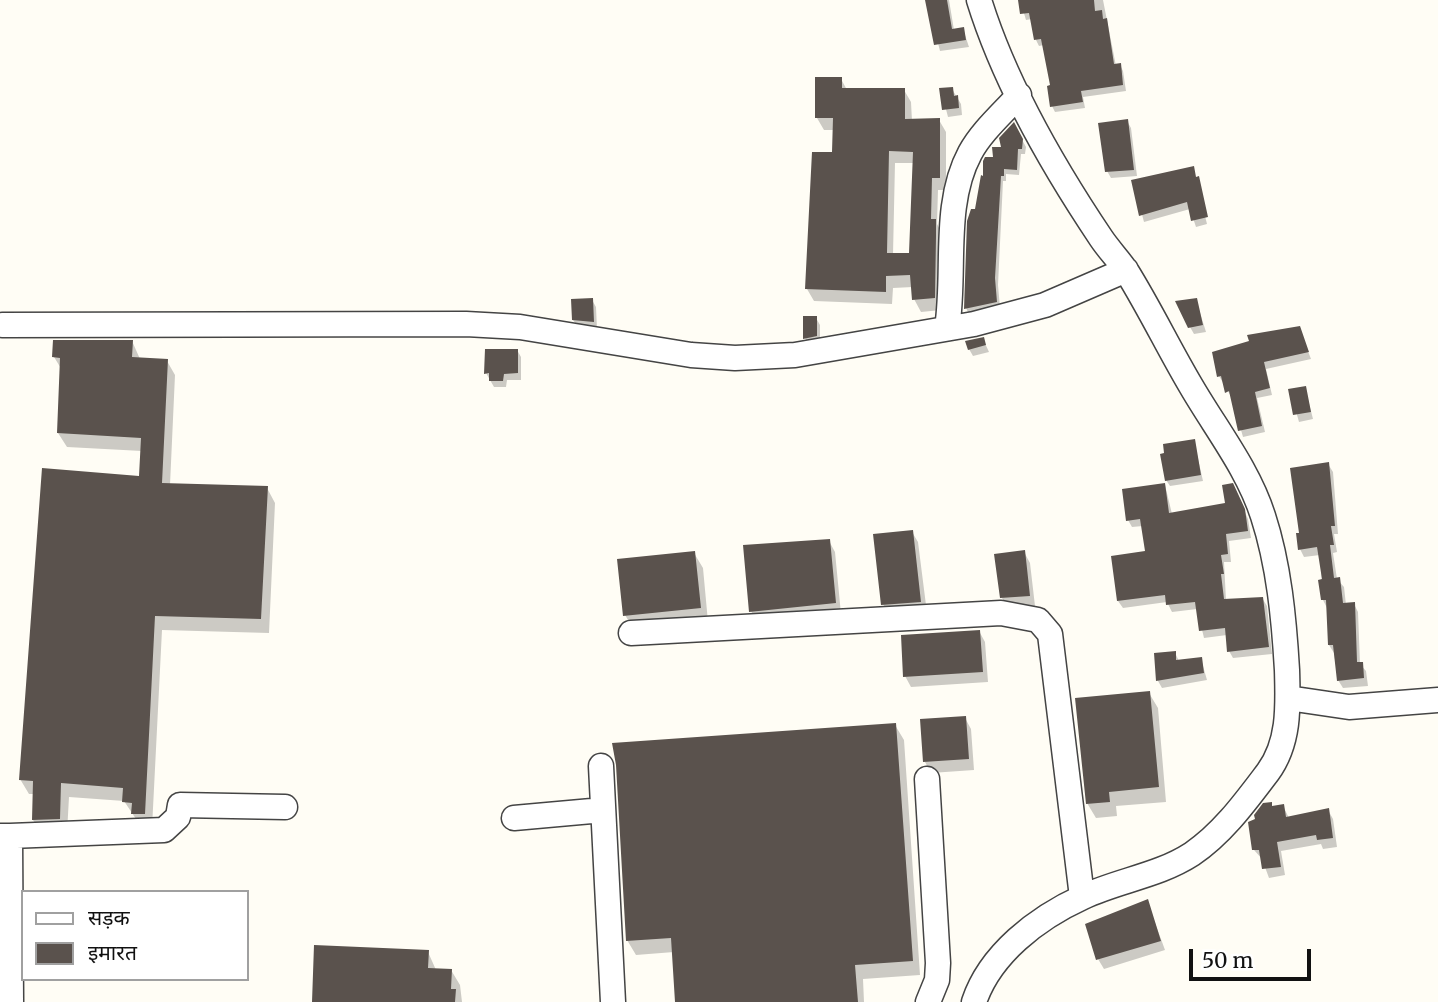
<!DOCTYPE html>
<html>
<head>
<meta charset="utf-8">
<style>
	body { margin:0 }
	#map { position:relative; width:1438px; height:1002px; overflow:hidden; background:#fffdf5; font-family:Merriweather,"Noto Sans Devanagari",serif }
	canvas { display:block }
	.legend { position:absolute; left:21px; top:890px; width:228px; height:91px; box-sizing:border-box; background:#fff; border:2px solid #a0a0a0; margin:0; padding:9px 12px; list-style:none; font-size:21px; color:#111 }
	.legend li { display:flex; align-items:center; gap:14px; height:35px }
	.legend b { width:35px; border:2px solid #a0a0a0 }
	.scale { position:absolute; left:1189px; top:949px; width:122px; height:32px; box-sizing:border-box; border:4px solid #111; border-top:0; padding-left:9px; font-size:21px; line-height:24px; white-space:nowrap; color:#111; -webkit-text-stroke:5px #fff; paint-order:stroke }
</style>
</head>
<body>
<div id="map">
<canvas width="1438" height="1002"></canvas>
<ul class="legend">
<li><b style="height:9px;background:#fff"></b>सड़क</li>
<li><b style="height:19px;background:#5a524d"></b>इमारत</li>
</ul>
<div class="scale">50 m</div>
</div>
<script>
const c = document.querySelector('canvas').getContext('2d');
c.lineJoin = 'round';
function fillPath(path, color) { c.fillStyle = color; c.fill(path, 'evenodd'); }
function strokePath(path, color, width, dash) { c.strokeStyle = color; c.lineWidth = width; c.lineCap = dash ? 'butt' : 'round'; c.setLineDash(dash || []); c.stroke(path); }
const shadow = new Path2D(`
	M927,0H949L954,30L963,29L969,47L940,51Z
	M1020,0H1103L1116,66L1120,65L1123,71L1126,91L1083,97L1085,108L1055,112L1052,106V87L1044,45L1039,46L1036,40L1032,19L1026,20Z
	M841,79L847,90H904L911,102L912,121L939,120L946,132V190H938L937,224L942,233L941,310L921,312L914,299L913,287L893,288L892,304L814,301L807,289L834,154V130H824L817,118ZM895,163H915L910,255H893Z
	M952,89L961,104L962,115L948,117L941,90Z
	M1127,121L1131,128L1137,176L1111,178L1107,171Z
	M1014,125L1026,147L1025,154H1021L1019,175L1006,174V181H1003L998,285L1000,308L969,314L966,308L977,211L985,177L994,158L1003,149Z
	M1193,168L1207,224L1196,227L1190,209L1144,222L1133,181Z
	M592,300L596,307L597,329L578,327L573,320Z
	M1196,300L1206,332L1194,334L1190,327Z
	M816,318L820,325V343L809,345L805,338Z
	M1299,328L1311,359L1266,369L1272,395L1257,398L1265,432L1243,437L1232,398L1219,376Z
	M983,339L989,352L973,356L969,349Z
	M132,341L140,359L167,361L175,375L170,485L267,488L275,503L269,633L162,630L152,828H142L124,801L69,797L67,833L42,834L33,820L34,794H29L20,779L141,478L142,451L67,447L58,433L62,370L54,357Z
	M517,350L521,357V380H507L506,387H494L486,373Z
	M1305,387L1313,419L1299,422L1290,390Z
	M1194,441L1203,481L1170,486L1166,480Z
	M1328,464L1333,472L1338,534H1334L1337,552L1333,553L1337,579L1344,587L1346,605L1354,604L1358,612L1360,664L1366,671L1368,686L1343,688L1338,680L1334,653L1329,645L1327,608L1323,600L1320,555L1304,557L1300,549L1301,535Z
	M1165,485L1172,514L1227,505L1236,492L1248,519L1251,538L1229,541L1231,562H1224L1226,600L1262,598L1267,606L1272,654L1233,658L1229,651L1227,635L1204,638L1197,609L1172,612L1167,602L1123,608L1118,601L1147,552L1143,526L1132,527L1128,520Z
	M912,532L918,542L927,613L889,615L883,604Z
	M829,541L835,552L841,614L757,622L751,611Z
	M1024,552L1030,563L1035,606L1008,609L1002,598Z
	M694,553L703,568L708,622L634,630L625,615Z
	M979,631L985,642L988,682L911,687L905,676Z
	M1175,653L1179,661L1201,659L1207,680L1162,688L1158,681L1156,655Z
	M1149,693L1158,708L1166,802L1116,806L1117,816L1096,818L1087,803Z
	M965,718L971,729L974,770L931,773L925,762Z
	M895,725L904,740L920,975L863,979L864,1002H677L674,952L636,955L627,940Z
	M1283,806L1289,818L1328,810L1333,819L1337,847L1323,849L1321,844L1281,851L1285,875L1269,878L1262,859L1254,850Z
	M1147,901L1165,950L1104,969L1098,959Z
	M428,952L436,970H451L460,985L462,1002H314Z`);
const building = new Path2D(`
	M925,0H947L952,29L964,27L966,40L934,45Z
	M1018,0H1094L1095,11L1102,10L1103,19L1107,18L1114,64L1121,63L1123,85L1081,91L1083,102L1050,107L1047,86L1050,85L1041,39L1034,40L1029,13L1020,14Z
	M815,77H842V88H905V119L940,118V178H932L931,219H936V236L935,298L912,300L910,275L886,276V292L805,289L812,152H832L833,118H815ZM889,151L913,152L909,253H887Z
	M953,87L954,96L958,95L959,108L942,110L939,88Z
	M1128,119L1134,170L1105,172L1098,123Z
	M1014,122L1023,139L1022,149H1018L1017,170L1004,169V176H1001L995,278L997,302L964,309L967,221L971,209H975L981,175L983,176V161L985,157H993L992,147H1001L999,138Z
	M1194,166L1196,177L1199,176L1208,217L1191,221L1187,202L1139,216L1131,180Z
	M593,298L594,322L572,320L571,299Z
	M1197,298L1203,325L1188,328L1175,301Z
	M803,316H817V336L803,339Z
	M1300,326L1309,352L1264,362L1270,388L1255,392L1262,426L1238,431L1229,391L1225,393L1221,376L1217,377L1212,352L1249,341L1247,335Z
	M984,337L986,345L968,350L965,341Z
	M53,340H133L132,357L168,359L162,483L268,486L261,619L155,616L145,814H131L132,803L122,802L123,788L61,783L60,819L32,820L33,781L19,780L42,468L139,476L141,438L57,433L60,358L52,357Z
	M485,349H518V373L504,374L503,381H489V373L484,374Z
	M1306,386L1311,412L1293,415L1288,389Z
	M1195,439L1201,475L1165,481L1160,454L1164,453L1163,444Z
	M1329,462L1335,526H1331L1334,545H1330L1334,578L1340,577L1343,603L1355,602L1357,662H1363L1364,678L1337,681L1333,645H1328L1326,600H1321L1318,580L1322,579L1317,547L1298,550L1296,533H1299L1290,468Z
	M1165,483L1169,513L1225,503L1222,485L1233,483L1245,509L1248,531L1226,534L1228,554L1221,555L1224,574H1221L1224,599L1263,597L1269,647L1227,652L1225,628L1199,631L1195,602L1166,605L1165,595L1117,601L1111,556L1145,551L1140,519L1126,521L1122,489Z
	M913,530L921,602L881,605L873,534Z
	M830,539L836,603L749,612L743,545Z
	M1025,550L1030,596L1000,598L994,554Z
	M695,551L701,608L623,616L617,559Z
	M980,630L983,672L903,677L901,635Z
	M1176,651V660L1202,657L1204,673L1156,681L1154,653Z
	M1150,691L1159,787L1109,792L1110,802L1086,804L1075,698Z
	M966,716L969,759L923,762L920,719Z
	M896,723L913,961L855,965L858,1002H675L671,938L626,941L616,765L612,743Z
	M1272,802V806L1284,804L1286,817L1329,808L1333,838L1317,840L1316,835L1277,842L1281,867L1262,869L1259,850H1252L1248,822L1255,819L1254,815L1263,803Z
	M1148,899L1161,941L1096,960L1085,924Z
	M314,945L429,950L428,968L452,969L451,989H456L455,1002H312Z`);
const minor = new Path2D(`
	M2,325L466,324L520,327L691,355L735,358L795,355L974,324L1045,305L1126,270
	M947,328C956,272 942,205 970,153C982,131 1003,113 1019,95
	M631,633L1001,613L1038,620L1050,634L1082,897
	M1288,698L1349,707L1438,700
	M601,766L613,1002
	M927,779L938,963L937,980L928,1002
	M514,818L603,810
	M0,836H10L11,1002
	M10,836L164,830L178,817L180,805L285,807
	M974,1002C990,954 1037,918 1083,897C1119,880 1158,876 1192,854C1223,833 1246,801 1268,772C1290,742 1288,705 1287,670C1284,619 1279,565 1263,516C1248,469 1216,429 1191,386C1169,349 1150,309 1127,272C1119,260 1109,250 1101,238C1052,165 1005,84 979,0`);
fillPath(shadow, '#0003');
fillPath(building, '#5a524d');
strokePath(minor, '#444', 27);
strokePath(minor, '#fff', 24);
</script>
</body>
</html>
